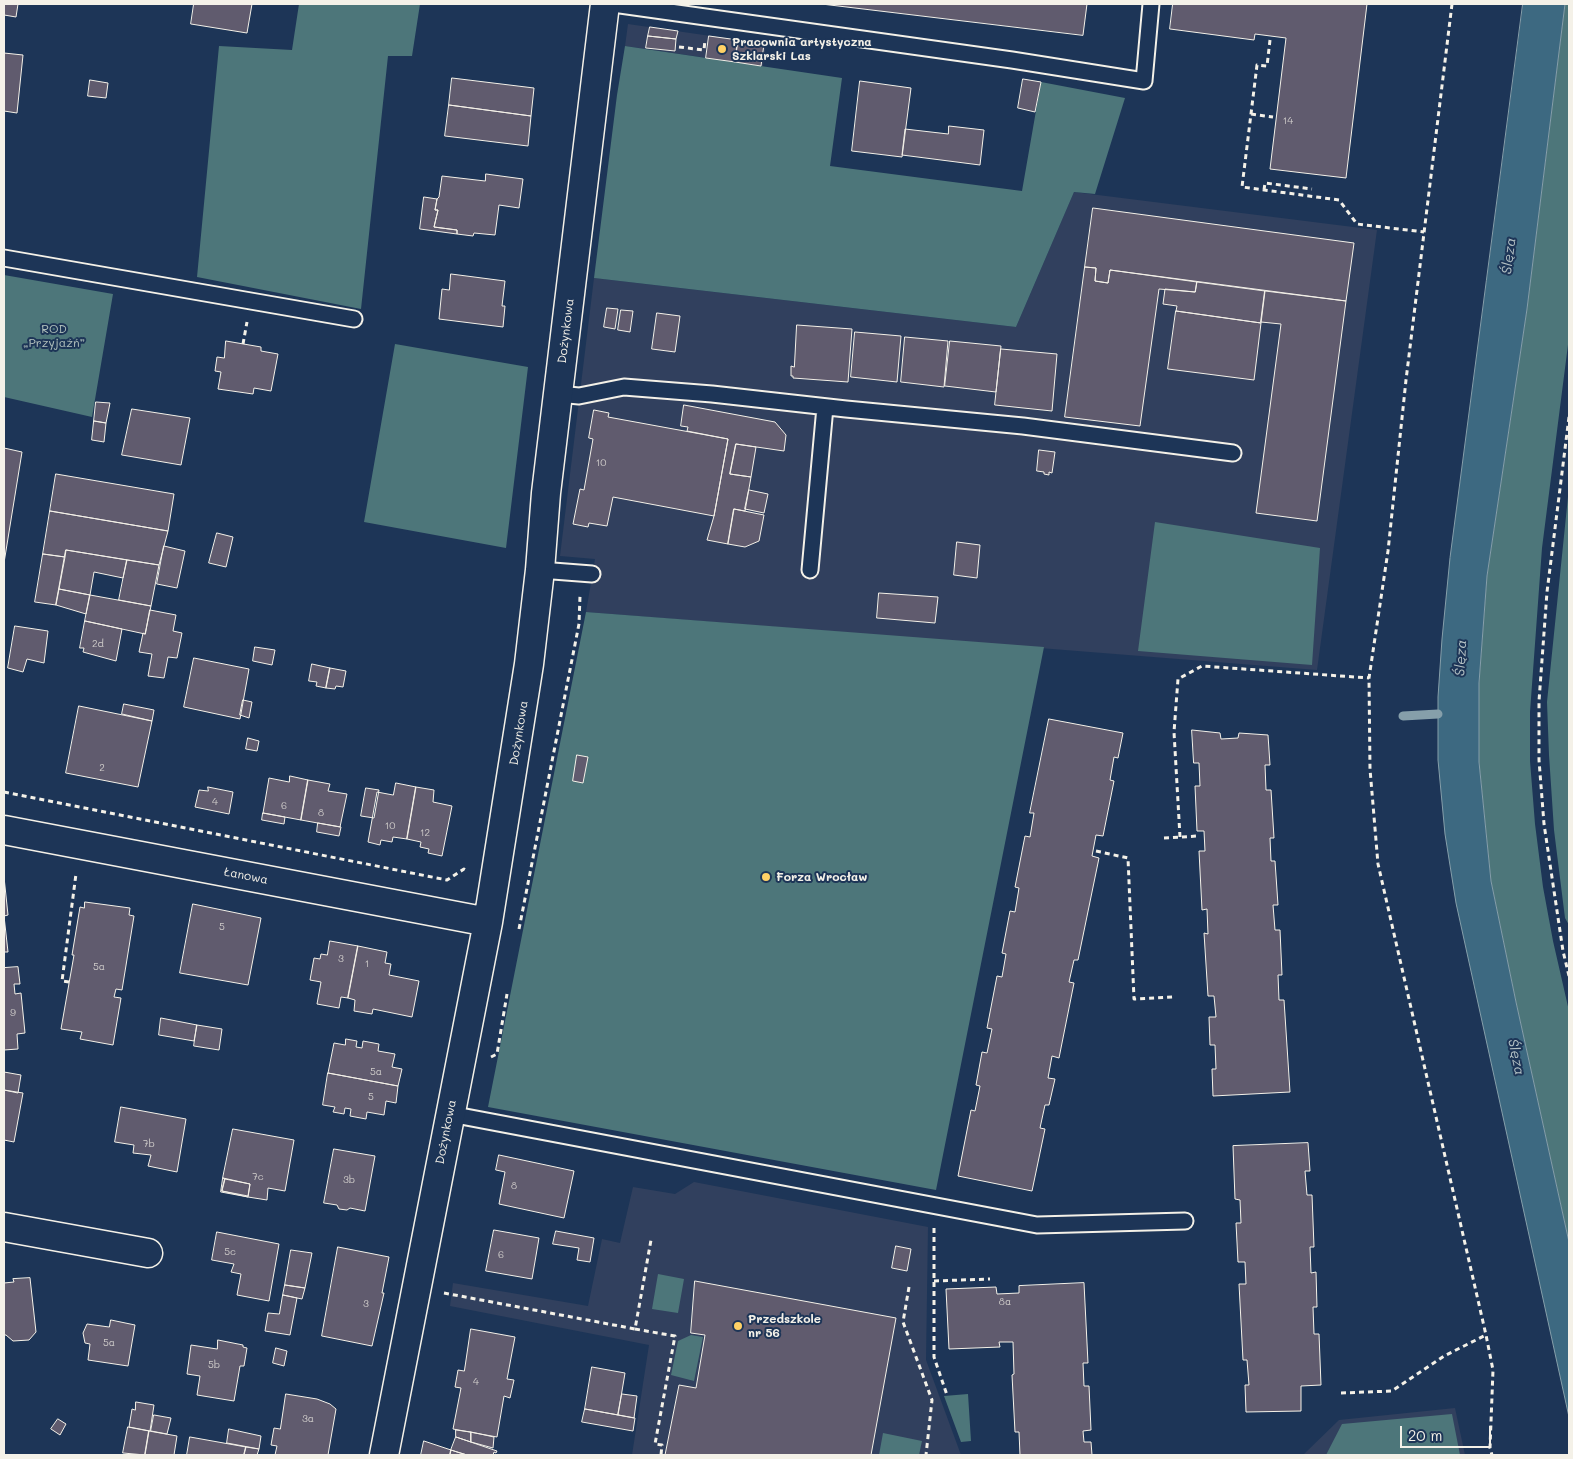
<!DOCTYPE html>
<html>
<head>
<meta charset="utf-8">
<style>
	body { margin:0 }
	#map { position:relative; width:1573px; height:1459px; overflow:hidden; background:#1d3557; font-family:Mali,sans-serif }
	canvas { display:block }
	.frame { position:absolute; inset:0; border:5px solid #f4f1e8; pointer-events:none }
	.scale { position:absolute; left:1400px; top:1426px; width:91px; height:22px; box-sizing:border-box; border:2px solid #f4f1e8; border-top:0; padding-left:6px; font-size:15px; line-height:18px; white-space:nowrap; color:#f4f1e8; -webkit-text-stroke:4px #1d3557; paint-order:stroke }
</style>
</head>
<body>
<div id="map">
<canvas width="1573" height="1459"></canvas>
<div class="frame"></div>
<div class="scale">20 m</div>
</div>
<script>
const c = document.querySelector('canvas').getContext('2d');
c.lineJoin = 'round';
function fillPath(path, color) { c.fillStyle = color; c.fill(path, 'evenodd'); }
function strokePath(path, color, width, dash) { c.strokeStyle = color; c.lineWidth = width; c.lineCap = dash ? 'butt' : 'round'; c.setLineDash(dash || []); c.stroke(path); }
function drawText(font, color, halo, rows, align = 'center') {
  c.font = font + ' Mali,sans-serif'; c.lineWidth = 4; c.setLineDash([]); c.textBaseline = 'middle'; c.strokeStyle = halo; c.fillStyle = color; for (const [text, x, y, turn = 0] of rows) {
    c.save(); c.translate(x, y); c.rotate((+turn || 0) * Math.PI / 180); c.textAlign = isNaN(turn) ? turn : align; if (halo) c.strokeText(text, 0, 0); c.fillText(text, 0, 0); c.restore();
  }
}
const built = new Path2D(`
	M628,24L766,44L763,66L625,46Z
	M1074,192L1377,230L1317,670L586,612L595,559L560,556L594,278L1016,327Z
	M694,1182L928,1227L926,1360L961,1455H632L649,1345L450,1306L453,1283L588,1306L602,1239L620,1243L633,1187L675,1194Z
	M1455,1408L1465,1455H1303L1339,1420Z`);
const green = new Path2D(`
	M299,4H420L412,56H388L361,309L197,277L219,46L292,50Z
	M1565,4H1569V337L1542,548L1530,712V761L1535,824L1543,887L1553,941L1569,1011V1242L1516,1002L1491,881L1479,762V683L1487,576L1527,309Z
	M625,46L842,78L830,166L1022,191L1041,82L1125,98L1095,194L1074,192L1016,327L594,278L617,95Z
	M4,275L113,294L92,417L4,397Z
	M395,344L528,367L506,548L364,522Z
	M1569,487V925L1565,918L1554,830L1549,755L1547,702Z
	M1155,522L1320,548L1312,665L1138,651Z
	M586,612L1044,647L936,1190L488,1107Z
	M658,1274L684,1279L678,1313L652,1309Z
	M691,1335L703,1337L694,1381L671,1375L678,1341Z
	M968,1394L971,1441L961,1442L944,1396Z
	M1452,1414L1460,1455H1326L1342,1424Z
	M883,1433L922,1441L919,1455H879Z`);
const water = new Path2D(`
	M1523,4H1565L1527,309L1487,576L1479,683V762L1491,881L1516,1002L1569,1242V1417L1456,903L1445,834L1438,760V697L1442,639L1450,558Z`);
const stream = new Path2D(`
	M1403,716L1438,714`);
const building = new Path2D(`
	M4,4H18L16,17L4,15Z
	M194,4H252L247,33L191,24Z
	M822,4H1087L1083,35Z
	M1173,4H1367L1346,178L1270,169L1286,38L1255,34L1254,40L1170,29Z
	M650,27L678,31L676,39L648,36Z
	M648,36L676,39L675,51L646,48Z
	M709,36L738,40L735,62L706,58Z
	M738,40L764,44L761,66L735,62Z
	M4,53L23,55L17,113L4,111Z
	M452,78L534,88L531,116L449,105Z
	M1023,79L1041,82L1035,112L1018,108Z
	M90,80L108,83L106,98L88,96Z
	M860,81L911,88L902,157L852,151Z
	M449,105L531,116L528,146L445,136Z
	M949,126L984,130L980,165L902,155L905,129L948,134Z
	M486,174L523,179L519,208L499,205L495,235L474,233L473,236L457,234V230L434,227L438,210H435L437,199L439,197L442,176L485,181Z
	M424,197L437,199L435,210H438L434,227L457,230V234L420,229Z
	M1093,208L1354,243L1346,301L1110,270L1108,283L1095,281L1096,268L1085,267Z
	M1085,267L1096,268L1095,281L1108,283L1110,270L1197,282L1195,292L1159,289L1140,426L1065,417Z
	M451,274L505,281L502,306H505L503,327L439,319L442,289L449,290Z
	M1197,282L1265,291L1261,323L1176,311L1177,306L1163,304L1165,289L1195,292Z
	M1265,291L1346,301L1317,521L1256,513L1281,324L1261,322Z
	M607,308L618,309L615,329L604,327Z
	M621,310L633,311L630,332L618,330Z
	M1176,311L1261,323L1254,380L1168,369Z
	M657,313L680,316L675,352L652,349Z
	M797,325L852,329L848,382L793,378V376H791V366L794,367Z
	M855,332L901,336L897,382L851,377Z
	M905,337L948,341L944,387L901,382Z
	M226,341L261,347V351L278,354L271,391L254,388L253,394L218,389L221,372L215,371L217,357L224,358Z
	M950,341L1001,346L996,392L945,386Z
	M1001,349L1057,354L1052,411L995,405Z
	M96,402L110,403L106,423L94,421Z
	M684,405L775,422L786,435L784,451L736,444L730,474L751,477L745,511L734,509L728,544L707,540L714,516L728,439L687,431L688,427L681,426Z
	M132,409L190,418L181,465L122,455Z
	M594,410L609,413L608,417L728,439L714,516L613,497L607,526L589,523L588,527L573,524L580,489L584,490L593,439L589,438Z
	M94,421L106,423L104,442L92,440Z
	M736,444L756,447L751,477L730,474Z
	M4,448L22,452L4,563Z
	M1039,450L1055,452L1052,473L1049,472V475L1044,474V472L1037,471Z
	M56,474L174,494L168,531L50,511Z
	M749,490L768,494L764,513L745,509Z
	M734,509L764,515L759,541L745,547L728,544Z
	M50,511L168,531L159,565L66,550L65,557L43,554Z
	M217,533L233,537L226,567L209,563Z
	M957,542L980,545L977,578L954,575Z
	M164,546L185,551L177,588L157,584Z
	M66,550L127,560L123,578L94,572L90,595L59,589Z
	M43,554L65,557L56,605L35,602Z
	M127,560L159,565L151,606L119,600Z
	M59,589L90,595L86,614L56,605Z
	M879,593L938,597L935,623L877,618Z
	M90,595L151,606L145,634L85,621Z
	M150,610L176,615L173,631L182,633L177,658L168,657L164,678L148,676L152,654L139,652L143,633L145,634Z
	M85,621L122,629L116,661L83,652L84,648H80Z
	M15,626L48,631L44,663L27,659L23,672L8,668Z
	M255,647L275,650L272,665L253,661Z
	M194,658L249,669L240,719L184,707Z
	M312,664L330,668L326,688L316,686L317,682L309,681Z
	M330,668L346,671L343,687L336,686L335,689L326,688Z
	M243,700L252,702L249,718L240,715Z
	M124,704L154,710L152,721L122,714Z
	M79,706L152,721L138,787L66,773Z
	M1049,719L1123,733L1118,758L1114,757L1110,780L1114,781L1103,836L1096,835L1092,856L1099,858L1078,960H1074L1069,982L1074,983L1059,1058L1052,1056L1048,1078L1055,1079L1049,1105H1045L1040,1128L1045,1129L1032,1191L958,1176L971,1110L975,1111L980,1086L976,1085L982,1052L987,1053L992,1029L987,1028L997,976L1002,977L1006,954L1002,953L1010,911L1015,912L1019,888L1015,887L1025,836L1030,837L1034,813H1030Z
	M1192,730L1220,733L1221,739L1238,738L1239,733L1268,735L1270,765H1265L1266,790H1271L1274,838H1270L1271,861H1275L1278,905H1273L1275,930H1280L1282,975H1278L1279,1000H1284L1290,1092L1213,1096L1212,1069H1216L1215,1045H1210L1209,1017H1216L1214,996H1208L1204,933L1208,934L1207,909L1202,910L1199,851H1205L1204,831H1197L1195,786H1200L1199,763H1194Z
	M248,738L259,741L257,751L246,749Z
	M577,755L588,757L583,783L573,781Z
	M290,776L308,780L301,820L263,813L269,778L289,782Z
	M308,780L330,784L328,791L347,794L340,827L301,820Z
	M396,783L416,787L407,839L393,837L392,842L381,840L380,845L368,842L377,792L393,795Z
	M208,787L233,792L229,814L195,807L199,790L208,791Z
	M416,787L434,790L433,802L452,806L442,856L428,853L429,849L420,847L421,842L407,839Z
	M366,788L379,790L374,818L361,816Z
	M263,813L285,817L284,824L262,820Z
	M318,823L341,827L339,836L317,832Z
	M4,877L8,915L4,916L8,952H4Z
	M85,902L130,908L129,915L134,916L122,990L116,989L114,997L121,998L113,1045L80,1039L82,1032L61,1029L74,955H72L80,907L84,908Z
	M193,904L261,918L248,985L180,973Z
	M330,941L358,946L348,998L341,997L339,1008L317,1004L321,982L310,980L314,958L320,959L321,954L327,955Z
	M358,946L387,952L385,963L391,964L389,975L419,981L412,1017L373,1009L372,1014L354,1011L355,1000L348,998Z
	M18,967L20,984H14L15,994L21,993L25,1033L17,1034L18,1049L4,1050V968Z
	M161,1018L197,1025L194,1041L159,1035Z
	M197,1025L222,1029L219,1050L194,1046Z
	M346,1039L357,1041L356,1047L362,1048L363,1041L379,1044L378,1051L395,1054L392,1067L402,1069L398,1086L328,1073L334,1043L345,1045Z
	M4,1072L21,1075L18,1093L4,1090Z
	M328,1073L398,1086L396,1103L386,1101L384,1115L367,1112L366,1119L350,1116L351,1109L345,1108L344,1114L333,1112L335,1107L323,1105Z
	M4,1090L23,1093L14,1142L4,1140Z
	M121,1107L186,1119L177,1172L148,1166L151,1155L133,1153L134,1145L115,1142Z
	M233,1129L294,1140L285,1191L268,1188L267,1200L248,1197L250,1184L223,1178Z
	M1308,1143L1310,1171H1305L1307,1195H1312L1314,1247H1310L1311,1273L1316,1272L1317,1307H1313L1314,1334H1319L1321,1385L1301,1386V1411L1246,1412L1245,1385H1249L1247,1360H1243L1239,1284H1246L1245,1262H1238L1236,1223H1241L1240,1200L1235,1199L1233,1146Z
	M334,1149L375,1156L365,1211L350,1208L347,1210L339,1209L337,1205L324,1203Z
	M499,1155L574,1171L564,1218L499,1204L505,1172L496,1170Z
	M223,1178L225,1179L222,1191L248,1197L221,1192Z
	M225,1179L250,1184L248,1196L222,1191Z
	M494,1230L539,1238L532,1279L486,1271Z
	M556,1231L594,1238L590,1262L577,1260L579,1248L553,1244Z
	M217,1232L279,1244L269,1301L237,1295L241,1274L231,1272L234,1264L212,1260Z
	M896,1246L911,1249L907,1271L892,1268Z
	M338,1247L389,1257L382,1293H384L372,1346L322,1336Z
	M291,1250L312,1253L305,1288L285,1285Z
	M30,1278L36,1332L29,1340L13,1341L6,1335H4V1283L14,1282L13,1279Z
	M695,1281L896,1318L871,1455H665L679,1385L696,1388L705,1335L691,1333Z
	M1084,1283L1088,1363H1083L1084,1386H1089L1091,1430L1083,1431L1084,1442H1091L1092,1455H1017H1020L1019,1432H1015L1012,1375L1014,1374L1013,1342H999L1000,1347L949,1349L946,1289L996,1287L997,1294L1019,1293V1286Z
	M285,1285L305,1288L302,1299L283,1295Z
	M283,1295L297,1298L290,1335L265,1331L268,1313L279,1314Z
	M111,1320L135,1325L128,1366L88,1360L90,1344L85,1343L83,1333L87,1324L109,1327Z
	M471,1329L515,1337L507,1379L514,1380L510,1398L504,1396L497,1437L453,1429L461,1388L455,1387L458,1370L464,1371Z
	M218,1340L243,1345V1347L247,1348L244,1366H240L234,1401L197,1395L200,1376L187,1374L191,1345L217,1349Z
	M276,1348L287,1351L284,1366L273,1363Z
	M592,1367L625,1373L618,1415L585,1409Z
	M286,1394L317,1399L330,1404L336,1409L328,1455H275L277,1446L271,1445L274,1428L280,1429Z
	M622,1394L637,1396L634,1418L618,1415Z
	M136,1402L154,1405L150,1431L129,1427L132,1409L135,1410Z
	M585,1409L635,1418L633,1431L582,1422Z
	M154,1415L171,1418L167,1434L151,1431Z
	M58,1419L66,1424L60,1435L51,1429Z
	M128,1427L149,1431L145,1455L123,1453Z
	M229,1429L261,1436L259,1449L227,1443Z
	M456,1430L471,1432V1442L456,1437Z
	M149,1431L177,1436L174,1455H145Z
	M471,1432L494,1437L493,1448L471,1442Z
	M190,1437L246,1447L244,1455H187Z
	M456,1437L497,1451L496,1453L494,1452L493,1455H467L451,1450Z
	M424,1441L451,1450L450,1455H421Z
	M246,1447L259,1449L257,1455H244Z
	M451,1450L457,1452L467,1455H450Z`);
const path = new Path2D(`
	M1452,4L1406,380L1388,551L1369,678L1370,769L1378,864L1486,1335L1493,1370L1490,1448L1492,1455
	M1270,40L1267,66L1257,65L1242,187L1339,200L1357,224L1424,232
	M679,47L704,50L705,40
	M1251,114L1273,117
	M1264,190L1265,183L1312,189
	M243,344L247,322
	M1569,417L1547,592L1539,701V760L1544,824L1563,951L1569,976
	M4,792L447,880L464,869L466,870
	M1180,837L1174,732L1178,679L1202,666L1369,678
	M1164,838L1198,836
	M1096,851L1128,858L1134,999L1173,997
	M519,929L579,624L580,596
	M69,982L62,981L76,874
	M491,1057L497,1054L507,994
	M934,1228V1357L947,1395
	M934,1281L990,1279
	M909,1287L903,1322L932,1400L926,1455
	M444,1293L635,1329L651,1240
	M635,1329L675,1336L655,1444L662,1445L661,1455
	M1341,1393L1392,1391L1444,1356L1486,1335`);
const service = new Path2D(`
	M613,4L1012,60L1144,81L1151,4
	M4,258L354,319
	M558,394L579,396L624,387L712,394L846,409L1023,426L1233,453
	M540,570L592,574
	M810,570L825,407
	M450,1114L1037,1225L1185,1221`);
const minor = new Path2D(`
	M4,830L488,922
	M4,1227L148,1253
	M384,1455L488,922L529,664L540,570L546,493L605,4`);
const markers = [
	[722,49,5,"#ffd166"],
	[766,877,5,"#ffd166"],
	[738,1326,5,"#ffd166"]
];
const numberNames = [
	["14",1288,121],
	["10",601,463],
	["2d",98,644],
	["2",102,768],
	["4",215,802],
	["6",284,806],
	["8",321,813],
	["10",390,826],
	["12",425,833],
	["5",222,927],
	["3",341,959],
	["1",367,964],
	["5a",99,967],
	["9",13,1013],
	["5a",376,1072],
	["5",371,1097],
	["7b",149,1144],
	["7c",258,1177],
	["3b",349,1180],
	["8",514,1186],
	["5c",230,1252],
	["6",501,1255],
	["8a",1005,1302],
	["3",366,1304],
	["5a",109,1343],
	["5b",214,1365],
	["4",476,1382],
	["3a",308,1419]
];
const poiNames = [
	["Pracownia artystyczna",732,42],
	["Szklarski Las",732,56],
	["Forza Wrocław",776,877],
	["Przedszkole",748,1319],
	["nr 56",748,1333]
];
const parkNames = [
	["ROD",54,329],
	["„Przyjaźń”",54,343]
];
const streetNames = [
	["Dożynkowa",566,331,-83],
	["Dożynkowa",519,733,-81],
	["Łanowa",246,876,11],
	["Dożynkowa",446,1132,-79]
];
const waterNames = [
	["Ślęza",1509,256,-83],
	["Ślęza",1461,658,-87],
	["Ślęza",1516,1057,78]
];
fillPath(built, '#31405e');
fillPath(green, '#4d767a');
fillPath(water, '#3d6981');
strokePath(water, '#869faa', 1);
strokePath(stream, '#869faa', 9);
fillPath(building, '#605b6e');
strokePath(building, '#f4f1e8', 1);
strokePath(service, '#f4f1e8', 19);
strokePath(minor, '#f4f1e8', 31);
strokePath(path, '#f4f1e8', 3, [5, 4]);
strokePath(service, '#1d3557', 15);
strokePath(minor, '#1d3557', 28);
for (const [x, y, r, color] of markers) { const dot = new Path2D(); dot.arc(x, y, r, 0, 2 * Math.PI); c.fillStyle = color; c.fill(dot); strokePath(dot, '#1d3557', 2); }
drawText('10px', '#cfccca', null, numberNames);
drawText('bold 12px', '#f4f1e8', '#1d3557', poiNames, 'left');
drawText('12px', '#b1c0bc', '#1d3557', parkNames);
drawText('12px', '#f4f1e8', '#1d3557', streetNames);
drawText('italic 14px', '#b4c1c4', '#1d3557', waterNames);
</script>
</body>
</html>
